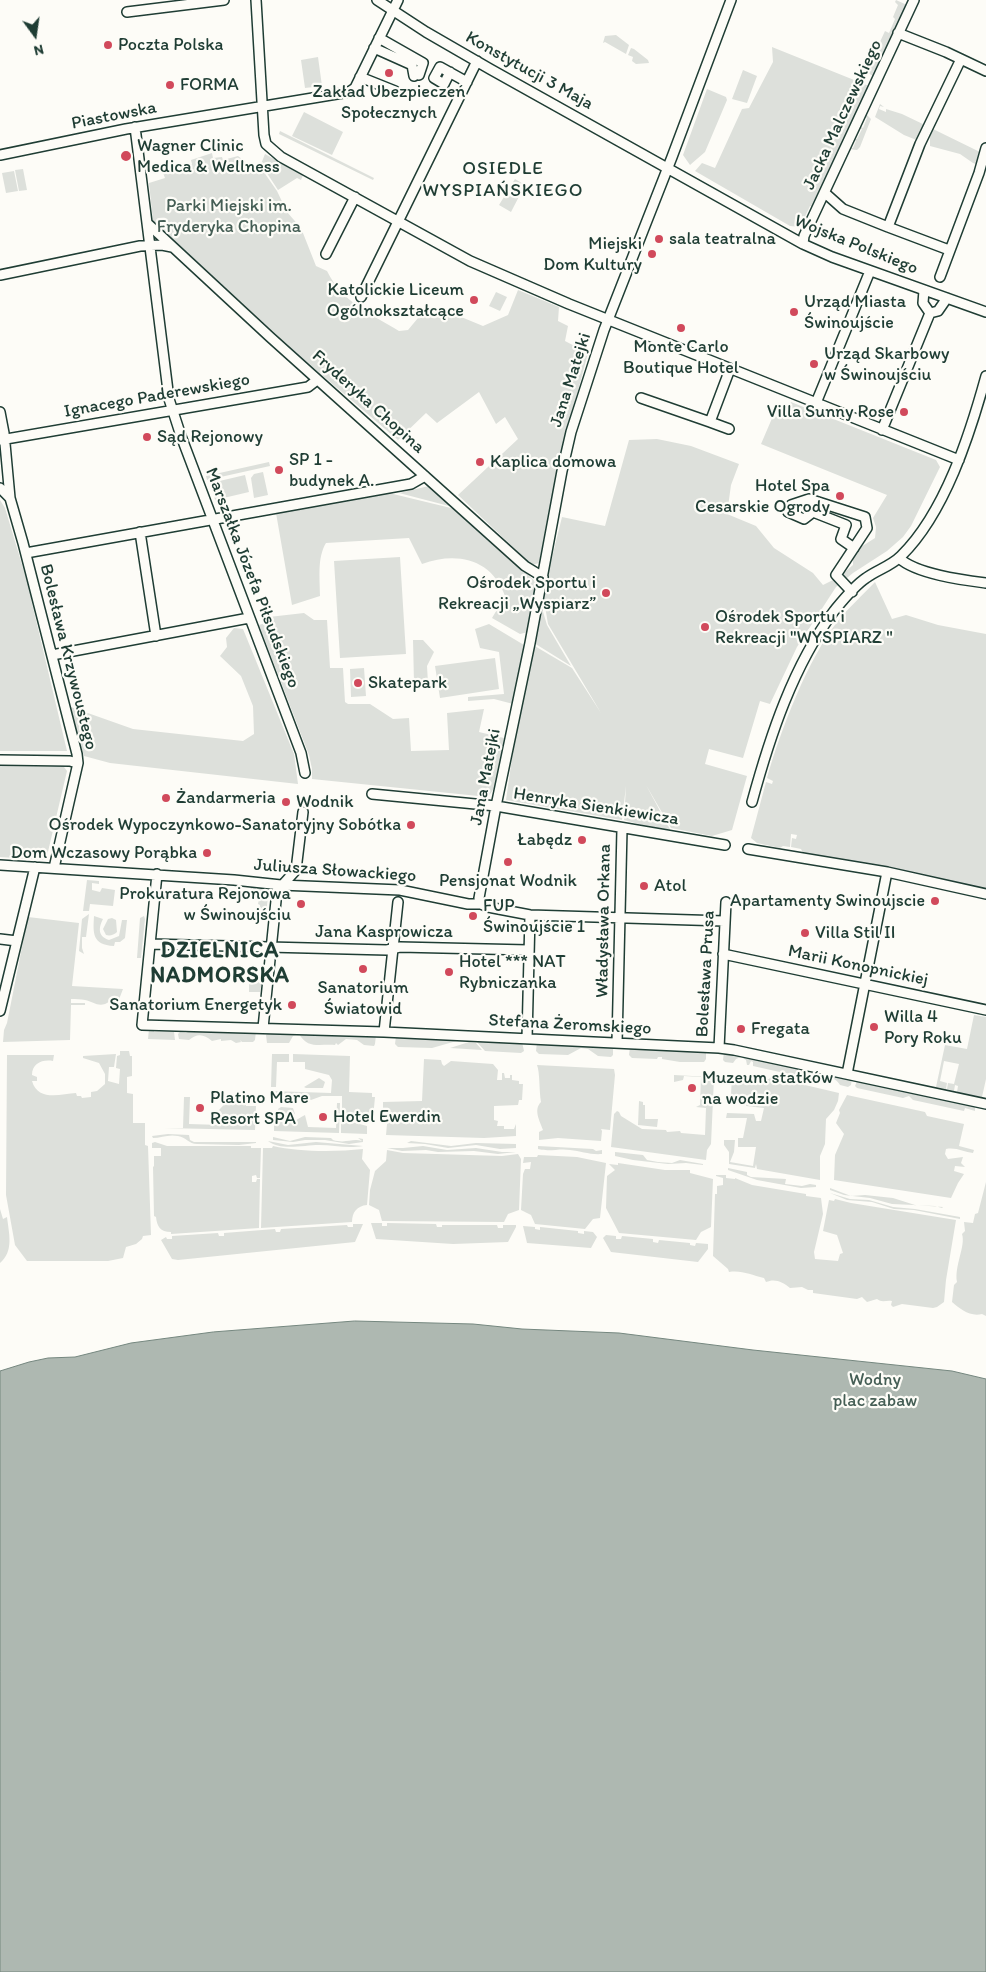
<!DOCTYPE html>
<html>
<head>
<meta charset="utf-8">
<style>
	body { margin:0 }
	#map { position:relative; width:986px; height:1972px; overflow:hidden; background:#fdfcf7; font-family:Itim,sans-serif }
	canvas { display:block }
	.north { position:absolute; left:10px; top:10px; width:50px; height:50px; -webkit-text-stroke:4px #fdfcf7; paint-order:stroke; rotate:166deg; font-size:14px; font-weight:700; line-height:20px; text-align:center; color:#1f3d34 }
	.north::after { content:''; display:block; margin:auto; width:18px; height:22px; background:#1f3d34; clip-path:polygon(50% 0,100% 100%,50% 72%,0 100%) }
</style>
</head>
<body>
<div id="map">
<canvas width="986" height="1972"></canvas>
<div class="north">N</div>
</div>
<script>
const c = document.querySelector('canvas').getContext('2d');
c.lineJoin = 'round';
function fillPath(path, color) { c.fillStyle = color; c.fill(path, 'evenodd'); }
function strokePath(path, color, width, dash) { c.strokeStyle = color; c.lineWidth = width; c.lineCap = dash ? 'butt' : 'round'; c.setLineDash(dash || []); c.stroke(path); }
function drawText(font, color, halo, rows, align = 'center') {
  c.font = font + ' Itim,sans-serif'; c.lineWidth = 4.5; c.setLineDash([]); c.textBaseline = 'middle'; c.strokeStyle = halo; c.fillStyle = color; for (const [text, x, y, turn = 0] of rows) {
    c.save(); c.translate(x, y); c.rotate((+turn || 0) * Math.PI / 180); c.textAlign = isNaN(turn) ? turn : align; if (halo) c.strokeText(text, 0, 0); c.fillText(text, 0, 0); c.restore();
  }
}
const green = new Path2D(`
	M896,0L907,5L873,76L865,71L867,70L885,31L889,33L895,19L893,17L898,5L895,2Z
	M616,35L629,45L626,54L605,42L603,43L605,36Z
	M772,47L869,86L814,207L810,206L800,227L790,226L695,171L702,163L715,168L742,109L749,108L773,62Z
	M631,48L634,49L648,60L649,63L636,64L632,61L633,57L628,55Z
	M318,57L322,86L305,88L301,60Z
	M743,70L757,76L747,103L732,99Z
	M707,89L726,97L727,100L705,152L690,165L683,155Z
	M880,104L884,107L880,106L879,109L886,112V109L902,114L927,126L919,141L904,135L875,117Z
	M304,112L343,132L332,155L292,136Z
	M865,113L871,119L860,147L857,150L848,149L849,147L853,148L856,141L853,138L857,139L862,129L858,128L859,126L863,128L867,118L864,116Z
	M933,129L982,153L979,165L973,163L960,154L930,146V136Z
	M280,131L374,178L373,180L279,134Z
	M212,153L213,158L222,157L223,160L238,156L255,169L259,165L277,191L287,212L301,228L316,266L327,271C342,302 371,314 399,331L408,330L418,318L424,315L428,311L454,314L483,326L508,315L518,290L559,307L558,321L568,326L565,341L588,353L557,469L539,563L532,565L458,495L518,439L505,417L496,424L479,392L437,423L426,413L398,440L302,358L153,221L149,183L165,178L163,173L192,164L191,160Z
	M265,154L303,175L301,180L297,178L278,190L261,164Z
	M23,169L27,190L19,191L15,170Z
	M14,171L18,191L6,193L2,173Z
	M515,179L525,185L511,212L499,205Z
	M496,292L507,297L500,311L489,306Z
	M791,402L936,460L940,467L911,526L903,537L887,551L853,573L836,587L797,647L770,704L760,701L743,758L709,749L705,764L747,776L732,830L712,836L671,828L646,785L672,833L624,820L626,786L622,820L506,800L519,709L533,645L572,668L601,713L548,624L543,594L562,517L605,526L629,440L657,439L691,446L739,464L731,485L727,514L756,526L774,548L813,573L823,585L839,577L853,565V552L875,538L876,527L873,518L887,495L761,444L773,416L784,418Z
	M269,462L270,466L207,480L206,476Z
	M263,472L268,495L254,498L251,478L254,474Z
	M245,475L249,492L215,500L211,483Z
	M429,486L450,504L449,506L399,493Z
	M389,493L455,509L537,583L532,631L520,634L492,618L505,596C492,559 457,551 422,564L409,538L326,543C317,558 320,578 320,596L292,605L276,513Z
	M0,500L5,508L32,598L31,599L67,751H0Z
	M400,557L406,654L340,658L334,561Z
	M875,582L892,619L906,615L938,625L986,634V890L803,853L801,849L791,847L792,838L796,839L797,835L791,834L790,847L783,846L780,848L757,843L751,838L766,782L772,784L773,781L767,778C780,732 808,658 838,621C849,607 863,595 875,582Z
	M541,605L547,625L571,666L534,643Z
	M304,613L314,620H327L330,668H343L345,702L348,704H370L393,719L409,718L411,751L449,750L447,713L484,709L479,732L504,738L495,787L488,797L312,779V769L309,755L259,625L268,622L269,617Z
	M489,624L529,648L517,705L494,699L468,701V697L504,694L499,652L480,648L475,629Z
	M234,628L243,629L294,754L298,784L110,763L84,756L68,706L133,729L243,741L254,734L253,706L241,676L220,656L227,647L226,638Z
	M413,640H423L434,652L427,666L428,683H414Z
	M495,658L499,689L440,698L435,666Z
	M364,668L366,696L351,697L350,669Z
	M0,766L64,767L67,771L47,856L44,860L0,857Z
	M87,880L99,881V884L92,883V890L100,892L102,888L115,890L113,906L90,904L89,911H83Z
	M251,887L269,888L266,914L259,913L260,905L258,904L260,894L258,892H250Z
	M89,914L86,937H82V948L84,954L79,951L82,919Z
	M94,916L103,919C99,927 97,936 109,940L119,936L122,920H127L125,938L120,942H115L114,946C92,945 93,933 94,916Z
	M144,916L145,919L141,958H137L140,918Z
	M28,917L79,923L72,986L123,989L118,1002L110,1001C100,1009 94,1002 85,1000C81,999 76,999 71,999V1003H85V1005H71L70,1040L3,1042L4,1030L7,1023Z
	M112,918L116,920L117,932C114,935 110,936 106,935L103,929L108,919Z
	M249,979L262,980L260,992H249Z
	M974,1015L986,1017V1079L982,1097L957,1092L958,1086L955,1085L954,1091L947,1089L948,1083L954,1084L959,1064L944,1061L940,1081L947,1083L946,1089L936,1087L945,1045L967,1049Z
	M149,1029H154V1032H174L175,1040L148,1039Z
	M194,1029L256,1031L255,1040L253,1042H242L240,1040L241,1042L236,1043L231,1040L221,1041V1039L212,1041C204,1034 197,1033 189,1040L179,1039L178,1034L180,1032L186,1033Z
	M269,1032L376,1035L375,1044L374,1046L364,1045L357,1040L346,1039L338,1045L336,1043L335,1045C318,1044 308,1049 299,1034L293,1036L289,1043H267L266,1035Z
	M396,1036L522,1042L524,1051L521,1053L485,1051L476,1041L460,1040L432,1048L398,1047L395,1044Z
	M469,1042L476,1043L482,1050L450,1048Z
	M537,1042L613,1046V1055L611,1057L598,1056L588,1049L581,1048L568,1055L539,1054L536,1051Z
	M630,1047L640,1048L642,1050L647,1048L706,1051V1059L704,1062H680L662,1059V1057H658L657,1059L632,1058L629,1055Z
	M120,1051H129L130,1056H132V1076L127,1077V1093L133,1094V1123H145V1145L148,1146L151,1235L143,1236L142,1239L136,1244L126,1247L123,1258L108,1261H27L15,1245L6,1195L7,1055H54L53,1061C43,1059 32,1063 32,1075L37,1077V1081H32C38,1102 61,1094 76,1093L77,1096H81L82,1098L91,1097V1092L97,1091L105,1084V1074L99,1063L83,1058V1056L116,1054L114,1067H109L108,1081L119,1084L120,1069L116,1068L117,1056L120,1055Z
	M724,1052L852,1078L851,1085L848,1087L840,1085C835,1077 827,1075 819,1081L811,1079L808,1075L802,1077L753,1066V1062L751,1061L749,1065H747L746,1060L741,1057L736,1059L733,1063L725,1062L723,1060Z
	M272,1054H289V1062H277L276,1087H271Z
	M293,1054L350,1056L349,1092L372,1093V1097H375L373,1118L367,1124L342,1116V1096H322L311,1100L303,1094V1099H292L291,1096L271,1094V1091L331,1093L332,1080L329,1075L305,1069V1062H293Z
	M424,1059L441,1060L442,1064L444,1066L451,1061L493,1064L498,1070L497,1080H502V1073H504L505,1078H510V1075H512V1080L519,1081V1084H523L522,1100H519L518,1105L494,1106V1120L498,1121L497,1126H504V1129H514L516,1124V1136L484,1138L386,1135L387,1124L383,1119V1102L422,1101Z
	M537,1065L614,1069L615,1075L610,1130L601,1129L602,1131L601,1141L558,1138L539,1140V1132L543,1130C540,1121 533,1110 541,1102C539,1091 540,1072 537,1065Z
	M674,1075L711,1077L714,1078L711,1144L707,1150L706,1160L611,1147L614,1114L617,1111L619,1112L621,1116L642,1129L666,1130L667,1132L680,1131L681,1133L705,1135L706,1108L696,1107L700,1105L701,1077L684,1076L683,1080L674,1082Z
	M732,1077L769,1079L771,1077L839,1093L838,1101L834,1110L826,1119L825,1144L820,1156V1180L757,1169L756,1164L755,1168L729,1164V1152L724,1145V1140H735L734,1152L730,1162L753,1166L756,1147H738V1138H743L747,1118H726L727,1113L754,1114L756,1121H761L764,1108L746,1106L747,1097L738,1095L737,1101H733L731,1094Z
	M319,1078L325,1082L323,1088H306L304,1087Z
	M858,1079L975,1106V1111L965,1108L964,1111L913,1100L909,1096L903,1098L857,1088L855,1086Z
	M234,1094H238V1101H246V1106H256L255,1130L164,1128H183L184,1097H190L189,1124L221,1125V1112L219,1110Z
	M847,1095L925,1112L927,1116L964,1124L959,1146L974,1150L973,1153C964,1152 956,1147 946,1149L945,1154L948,1159L963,1157L961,1163L965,1167L955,1166L954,1171L964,1174L958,1183L951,1198L834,1180L835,1155L844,1134L836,1123L840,1113L839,1110Z
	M639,1101L643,1102V1105H645V1119H658L657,1127L638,1125Z
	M337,1103H340L339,1133L274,1131V1119L271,1113C286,1128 287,1125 305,1115L308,1127L336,1128Z
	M281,1107L293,1108L295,1114L288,1119H285L278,1112V1109Z
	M341,1119L367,1126V1134L341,1133Z
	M168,1134L189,1135L190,1140L194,1142H256V1143L239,1145L197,1144C189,1144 186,1137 178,1136C168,1134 161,1138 153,1138L152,1136Z
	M273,1137L290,1141L305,1137L331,1138L333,1140C346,1144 352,1138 362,1141L358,1138L363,1139V1142L349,1144L325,1140H305L293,1142L273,1140Z
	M268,1141L288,1145L316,1142L363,1146C347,1149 334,1145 319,1145C304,1145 280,1151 268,1141Z
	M411,1141L451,1146L476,1143L516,1144V1148L500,1149L476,1145L448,1148L425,1144L407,1143Z
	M155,1142L167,1146H251V1148H261L260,1178H257L256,1175L252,1176V1182H256L257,1179H260L259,1228L171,1234V1232C160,1232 157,1226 156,1217L154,1216L153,1167L154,1166V1156H161V1148H152V1143Z
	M273,1146C298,1152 336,1152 363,1149L362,1159L370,1170L367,1205C357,1206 352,1212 352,1222L261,1228L263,1148H272Z
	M423,1146L447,1150L476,1148L502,1152H516L498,1154L474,1151L438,1152L426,1150L402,1151L387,1148H403Z
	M538,1146L593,1149L596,1151L602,1150V1154C590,1155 581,1151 570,1150C560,1148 549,1152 538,1149Z
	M387,1150L403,1153L502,1156L518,1154L521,1159L519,1210L508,1214L504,1222L382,1221L379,1210L369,1205L370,1190L375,1171L386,1161Z
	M615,1152L643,1155L647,1160L658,1162L672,1163L680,1160L703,1164V1165L686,1163L668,1164L633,1160L615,1156Z
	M538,1155L577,1157L606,1163L600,1218L593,1219L585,1229L535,1224L531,1215L521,1210L523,1174L525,1169H530L531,1162L523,1163L524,1157H537Z
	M618,1163L665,1170H690V1173L713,1179L711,1227L701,1232L696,1240L619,1233L606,1208L607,1176L615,1170L609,1164L618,1165Z
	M728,1168L747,1172V1175L751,1177L786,1179L785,1184L802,1186L810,1184L816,1185V1187L801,1188L757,1180L728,1170Z
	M716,1175H726V1178L735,1179V1178L752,1185L806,1194V1196L821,1198L823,1214L814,1252L815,1259L838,1261L840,1254L843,1253L837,1235L823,1231L829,1200L834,1201L835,1199L851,1203L956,1220L946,1280L944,1302L937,1307L933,1308L902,1304L893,1307L891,1305L892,1301C886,1300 882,1303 877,1299L867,1302L862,1297L857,1299L813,1293V1290H808L802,1287L790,1288C783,1282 775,1278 766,1282L764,1278C751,1275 742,1270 729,1272L728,1269L713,1256L715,1194H717V1186L723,1185V1178L716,1176Z
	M986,1182V1316L982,1314C970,1317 960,1309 952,1302L954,1285L957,1282C954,1266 966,1246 962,1234L965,1231L964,1222L973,1223L975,1214L978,1213Z
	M830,1188L851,1196L865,1195L893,1198L915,1205L943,1207L942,1208L935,1206L892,1204L870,1198L844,1195L830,1190Z
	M830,1193L850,1199L869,1200L893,1207L915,1209L960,1217V1219L914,1210L894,1209L872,1202L847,1200Z
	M0,1209L3,1219L7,1217C9,1234 14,1251 0,1263Z
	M371,1223H382V1226H387V1223L436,1224L437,1227H442V1225H497L498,1228H503V1225H516V1227L508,1242L453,1244L376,1239Z
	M353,1224H363L355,1242L178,1260L172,1259L161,1240L166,1237L167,1239H172V1236L218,1233L219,1236H224V1233L275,1229L276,1232H280L281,1229L347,1225L348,1227H353Z
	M523,1226L535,1227V1229L540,1230V1227L578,1231V1233L584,1234V1231L593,1232L597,1237L591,1248L527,1243Z
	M606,1235L616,1236V1239H621L622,1236L653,1239V1242L658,1243L659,1240L690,1243V1245L695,1246L696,1243L708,1244V1249L698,1262L611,1252L603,1238Z`);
const water = new Path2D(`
	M355,1321L473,1324L522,1329L619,1333L753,1350L952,1371L986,1379V1972H0V1371L29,1362L48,1358L75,1357L131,1343L213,1332Z`);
const minor = new Path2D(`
	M256,0L264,135L266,144L281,157L470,261L569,304L959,460
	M377,0L426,32L490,69L803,244L832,257L986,312
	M127,12L224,0
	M898,33L946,52L986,71
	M379,38L423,63L419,75
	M374,48L412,65L414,76
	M450,72L444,84L434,78L440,67L467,82
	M360,77L395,91
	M135,127L169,399L181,436L301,753L305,773
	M0,155L126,129L349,92L355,88L398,0
	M825,193L843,209L888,227
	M147,223L270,337L525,566L543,577
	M803,244L804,236L914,0
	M949,250L888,227L920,144L961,59
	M326,254L355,197
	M0,275L140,246L162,245L172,247
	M940,277L979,173L986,148
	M924,290L923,303L930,313
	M361,297L477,61
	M930,313L938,311L947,298
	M641,398L710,422L730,369
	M816,403L870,271
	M0,412L4,433L10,498
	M710,422L729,429
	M882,430L930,313
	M0,440L308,387L317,380
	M0,488L10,498L23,543L77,754L78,763L54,868
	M791,505L809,499L865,517L867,528L836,575L852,592
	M788,512L804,519L813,512L846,525L841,539L854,548
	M140,532L156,636
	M26,553L411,484L425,476
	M899,558C916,574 963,580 986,583
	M52,655L249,618
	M0,760L70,761L77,763
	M372,794L496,806L725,845
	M752,802C770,736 793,666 834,611C843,600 854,586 866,578C877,570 891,566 901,556C945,513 970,434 986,376
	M748,849L887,872L986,894
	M0,865L234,880L281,885L400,890L468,904H481L488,907L530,915L724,921
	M157,874L142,1025L384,1032L719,1048L734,1050L986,1104
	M481,904L479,898L496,806L530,643L562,471L571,432L604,330L672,157L731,0
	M0,939L17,941
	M150,944L387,950L400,947L528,950
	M723,954L986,1010
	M0,1011L35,867
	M263,1028L277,891L296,870L303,812
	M384,1032L398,902
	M527,1039L530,915
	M617,1043L622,829
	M719,1048L726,902
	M847,1074L887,872`);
const markers = [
	[108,45,5,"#d1495b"],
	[389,73,5,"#d1495b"],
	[170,85,5,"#d1495b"],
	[126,156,6,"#d1495b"],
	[659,239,5,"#d1495b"],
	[652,254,5,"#d1495b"],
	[474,300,5,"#d1495b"],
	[794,312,5,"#d1495b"],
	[681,328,5,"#d1495b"],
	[814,364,5,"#d1495b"],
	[904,412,5,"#d1495b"],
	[147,437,5,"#d1495b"],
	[480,462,5,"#d1495b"],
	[279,470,5,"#d1495b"],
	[840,496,5,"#d1495b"],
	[606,593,5,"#d1495b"],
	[705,627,5,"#d1495b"],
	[358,683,5,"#d1495b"],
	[166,798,5,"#d1495b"],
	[286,802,5,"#d1495b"],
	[411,825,5,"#d1495b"],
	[582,840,5,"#d1495b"],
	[207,853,5,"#d1495b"],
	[508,862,5,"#d1495b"],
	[644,886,5,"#d1495b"],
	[935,901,5,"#d1495b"],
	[301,904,5,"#d1495b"],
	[473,916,5,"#d1495b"],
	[805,933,5,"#d1495b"],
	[363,969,5,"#d1495b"],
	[449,972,5,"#d1495b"],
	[292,1005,5,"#d1495b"],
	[874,1027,5,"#d1495b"],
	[741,1029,5,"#d1495b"],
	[692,1088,5,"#d1495b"],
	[200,1108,5,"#d1495b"],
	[323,1117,5,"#d1495b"]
];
const poiNames = [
	["Poczta Polska",118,45],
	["FORMA",180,85],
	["Zakład Ubezpieczeń",389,92,"center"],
	["Społecznych",389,113,"center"],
	["Wagner Clinic",137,146],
	["Medica & Wellness",137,167],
	["sala teatralna",669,239],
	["Miejski",642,244,"right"],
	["Dom Kultury",642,265,"right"],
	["Katolickie Liceum",464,290,"right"],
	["Ogólnokształcące",464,311,"right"],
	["Urząd Miasta",804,302],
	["Świnoujście",804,323],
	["Monte Carlo",681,347,"center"],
	["Boutique Hotel",681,368,"center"],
	["Urząd Skarbowy",824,354],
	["w Świnoujściu",824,375],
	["Villa Sunny Rose",894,412,"right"],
	["Sąd Rejonowy",157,437],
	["SP 1 -",289,460],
	["budynek A.",289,481],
	["Kaplica domowa",490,462],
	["Hotel Spa",830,486,"right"],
	["Cesarskie Ogrody",830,507,"right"],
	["Ośrodek Sportu i",596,583,"right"],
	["Rekreacji „Wyspiarz”",596,604,"right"],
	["Ośrodek Sportu i",715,617],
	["Rekreacji \"WYSPIARZ \"",715,638],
	["Skatepark",368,683],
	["Żandarmeria",176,798],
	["Wodnik",296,802],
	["Ośrodek Wypoczynkowo-Sanatoryjny Sobótka",401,825,"right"],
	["Łabędz",572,840,"right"],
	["Dom Wczasowy Porąbka",197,853,"right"],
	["Pensjonat Wodnik",508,881,"center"],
	["Atol",654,886],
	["Prokuratura Rejonowa",291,894,"right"],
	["w Świnoujściu",291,915,"right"],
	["Apartamenty Swinoujscie",925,901,"right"],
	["FUP",483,906],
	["Świnoujście 1",483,927],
	["Villa Stil II",815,933],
	["Hotel *** NAT",459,962],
	["Rybniczanka",459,983],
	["Sanatorium",363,988,"center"],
	["Światowid",363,1009,"center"],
	["Sanatorium Energetyk",282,1005,"right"],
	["Willa 4",884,1017],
	["Pory Roku",884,1038],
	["Fregata",751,1029],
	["Muzeum statków",702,1078],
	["na wodzie",702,1099],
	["Platino Mare",210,1098],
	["Resort SPA",210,1119],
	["Hotel Ewerdin",333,1117]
];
const streetNames = [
	["Konstytucji 3 Maja",529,71,29],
	["Jacka Malczewskiego",843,115,-65],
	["Piastowska",114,116,-11],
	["Wojska Polskiego",856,245,22],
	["Jana Matejki",571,380,-72],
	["Ignacego Paderewskiego",157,396,-10],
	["Fryderyka Chopina",368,402,42],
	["Marszałka Józefa Piłsudskiego",252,578,69],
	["Bolesława Krzywoustego",68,657,76],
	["Jana Matejki",486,777,-79],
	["Henryka Sienkiewicza",596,807,9],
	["Juliusza Słowackiego",335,871,4],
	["Władysława Orkana",604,921,-89],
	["Jana Kasprowicza",384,932],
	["Marii Konopnickiej",858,966,12],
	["Bolesława Prusa",706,974,-87],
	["Stefana Żeromskiego",570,1025,3]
];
const parkNames = [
	["Parki Miejski im.",229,206],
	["Fryderyka Chopina",229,227],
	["Wodny",875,1380],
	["plac zabaw",875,1401]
];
const neighbourhoodNames = [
	["OSIEDLE",503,169],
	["WYSPIAŃSKIEGO",503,191]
];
const districtNames = [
	["DZIELNICA",220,951],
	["NADMORSKA",220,976]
];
fillPath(green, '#dde0db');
fillPath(water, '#aeb8b1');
strokePath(water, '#75877f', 1);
strokePath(minor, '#1f3d34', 12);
strokePath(minor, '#fdfcf7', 9);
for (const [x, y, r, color] of markers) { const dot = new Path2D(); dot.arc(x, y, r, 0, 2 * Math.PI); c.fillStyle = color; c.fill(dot); strokePath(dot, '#fdfcf7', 2); }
drawText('18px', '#1f3d34', '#fdfcf7', poiNames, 'left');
drawText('18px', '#1f3d34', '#fdfcf7', streetNames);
drawText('18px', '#455e55', '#fdfcf7', parkNames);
c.letterSpacing = '1px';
drawText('19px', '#1f3d34', '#fdfcf7', neighbourhoodNames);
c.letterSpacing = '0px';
c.letterSpacing = '1px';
drawText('bold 22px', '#1f3d34', '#fdfcf7', districtNames);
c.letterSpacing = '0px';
</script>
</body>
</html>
